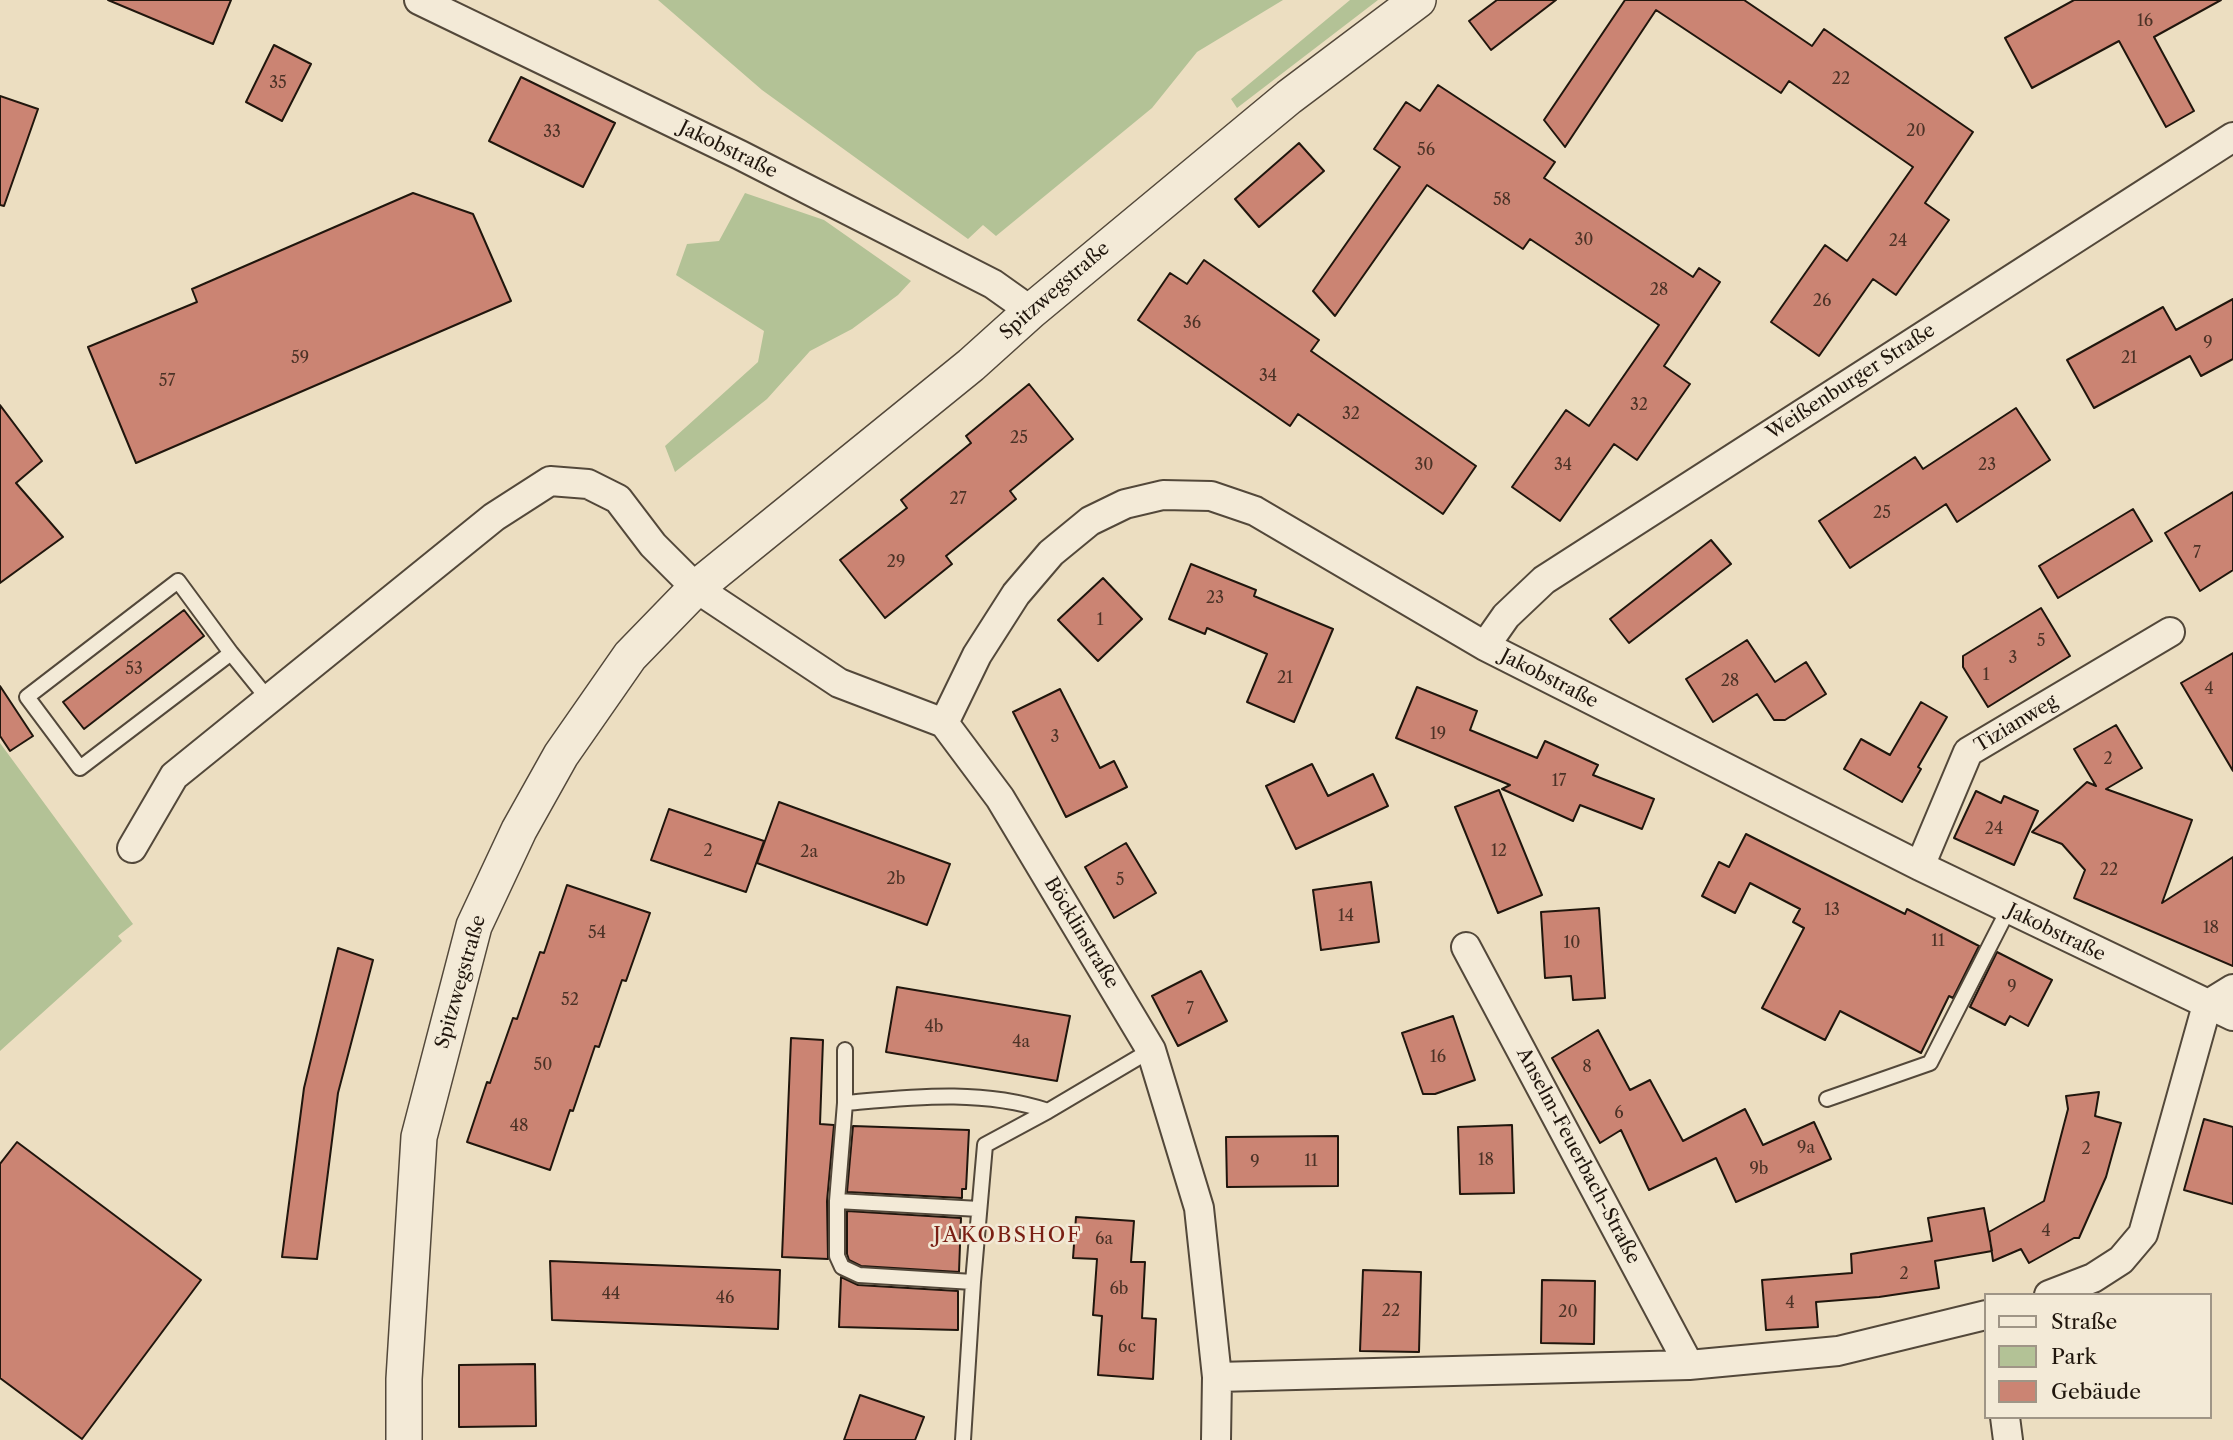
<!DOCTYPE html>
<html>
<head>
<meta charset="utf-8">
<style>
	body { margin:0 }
	#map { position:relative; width:2233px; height:1440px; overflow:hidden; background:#ecdec1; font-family:"Libre Caslon Text",serif }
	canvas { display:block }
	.legend { position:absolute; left:1984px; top:1293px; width:228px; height:126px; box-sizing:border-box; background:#f3ead7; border:2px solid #9f9586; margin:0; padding:9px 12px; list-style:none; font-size:21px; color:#20160d }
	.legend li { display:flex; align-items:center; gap:14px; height:35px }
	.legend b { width:35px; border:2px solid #9f9586 }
</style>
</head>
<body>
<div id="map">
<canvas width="2233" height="1440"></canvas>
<ul class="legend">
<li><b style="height:9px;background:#f3ead7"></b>Straße</li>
<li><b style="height:19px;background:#b3c296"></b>Park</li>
<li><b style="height:19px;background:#cb8473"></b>Gebäude</li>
</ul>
</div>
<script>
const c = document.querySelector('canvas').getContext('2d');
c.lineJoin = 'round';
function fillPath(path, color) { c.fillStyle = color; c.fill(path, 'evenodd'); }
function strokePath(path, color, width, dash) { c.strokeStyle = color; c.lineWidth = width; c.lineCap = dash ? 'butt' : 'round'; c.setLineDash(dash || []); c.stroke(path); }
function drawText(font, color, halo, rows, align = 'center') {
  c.font = font + ' "Libre Caslon Text",serif'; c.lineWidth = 5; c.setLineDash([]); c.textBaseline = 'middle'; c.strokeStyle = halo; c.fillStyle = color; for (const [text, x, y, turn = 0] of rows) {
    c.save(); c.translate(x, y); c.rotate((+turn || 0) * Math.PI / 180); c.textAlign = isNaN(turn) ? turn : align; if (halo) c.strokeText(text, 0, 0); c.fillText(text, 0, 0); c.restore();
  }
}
const green = new Path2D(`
	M658,0H1283L1197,52L1152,108L996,236L983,225L968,239L762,90Z
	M1350,0H1378L1237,108L1231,99Z
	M745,193L824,220L911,281L898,295L852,329L810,351L767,399L675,472L665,446L758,362L764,331L676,275L687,244L719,241Z
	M0,743L133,924L118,936L122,941L0,1051Z`);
const building = new Path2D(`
	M108,0H231L213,44Z
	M1497,0H1556L1491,50L1469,21Z
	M1625,0H1744L1812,46L1824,29L1973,132L1925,203L1949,220L1896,295L1873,279L1819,356L1771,322L1825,245L1847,261L1913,167L1789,81L1781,93L1656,10L1565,147L1544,120Z
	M2074,0H2221L2154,37L2194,111L2166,127L2119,41L2032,88L2005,38Z
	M274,45L311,64L282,121L246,102Z
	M521,77L615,123L583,187L489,141Z
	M1438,85L1555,162L1544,178L1693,277L1699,268L1720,282L1664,366L1690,384L1637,460L1614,444L1560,521L1512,487L1566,410L1589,426L1659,325L1530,239L1523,249L1427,185L1335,316L1313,291L1400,167L1374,149L1406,102L1420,111Z
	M0,96L38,109L4,206L0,205Z
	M1299,143L1324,171L1259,227L1235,199Z
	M413,193L473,214L511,301L136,463L88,347L197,302L192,289Z
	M1204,260L1319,340L1311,351L1476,466L1443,514L1298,414L1290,426L1138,320L1170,273L1187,284Z
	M2233,299V359L2201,376L2190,356L2094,408L2067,360L2163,307L2176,330Z
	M1029,384L1073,439L1010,491L1016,499L946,556L952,564L885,618L840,560L907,508L901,500L971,443L966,436Z
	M0,405L42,461L16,483L63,537L0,583Z
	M2016,408L2050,460L1957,522L1946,504L1850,568L1819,521L1915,457L1923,469Z
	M2233,492V570L2200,591L2165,533Z
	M2133,509L2152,541L2058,598L2039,566Z
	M1711,540L1731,564L1629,643L1610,619Z
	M1191,564L1256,590L1254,596L1333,629L1294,722L1247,702L1267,654L1207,628L1205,634L1169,619Z
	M1103,578L1142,619L1098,661L1058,620Z
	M2041,608L2070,656L1988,707L1963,667V656Z
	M184,610L204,636L84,729L63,702Z
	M1747,640L1775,682L1806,662L1826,694L1785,720H1774L1757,694L1713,722L1686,679Z
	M2233,653V771L2181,683Z
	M0,686L33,736L10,751L0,736Z
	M1417,687L1477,711L1470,730L1537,758L1545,741L1598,765L1593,775L1654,799L1642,829L1580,805L1573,821L1502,789L1510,785L1396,738Z
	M1060,689L1100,768L1114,761L1127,787L1066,817L1013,712Z
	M1921,702L1947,717L1918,767L1921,769L1902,802L1844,769L1861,739L1890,755Z
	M2116,725L2142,768L2106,789L2192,820L2162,903L2233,857V966L2074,898L2085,870L2062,844L2032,832L2087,782L2096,786L2074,749Z
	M1312,764L1328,796L1373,774L1388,806L1296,849L1266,786Z
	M1499,790L1542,895L1498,913L1455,807Z
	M1976,791L2001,803L2004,796L2038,811L2014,865L1954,838Z
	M779,802L950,864L927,925L757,863Z
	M669,809L764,841L746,892L651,860Z
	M1746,834L1905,914L1907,909L1979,946L1953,998L1949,996L1921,1053L1840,1011L1825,1040L1762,1008L1804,928L1793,922L1800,909L1750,883L1735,913L1702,896L1719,862L1729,867Z
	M1126,843L1156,893L1114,918L1085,867Z
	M1371,882L1379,942L1321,950L1313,890Z
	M567,885L650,913L626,981L622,980L599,1047L595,1046L573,1111L570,1110L550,1170L467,1142L487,1082L490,1083L513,1018L517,1019L540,952L544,953Z
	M1599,908L1605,998L1573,1000L1571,976L1545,978L1541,912Z
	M338,948L373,960L338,1093L317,1259L282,1257L304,1088Z
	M1997,952L2052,980L2028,1026L2010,1016L2005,1025L1970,1007Z
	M1201,971L1227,1021L1178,1046L1152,996Z
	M897,987L1070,1016L1057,1081L886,1052Z
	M1453,1016L1475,1080L1435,1094H1423L1402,1033Z
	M1598,1030L1630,1090L1650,1080L1683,1141L1745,1109L1763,1145L1814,1122L1831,1159L1736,1202L1716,1158L1649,1190L1621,1130L1600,1143L1552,1058Z
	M791,1038L823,1040L820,1124L834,1125L827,1201L828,1259L782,1257Z
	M2099,1092L2095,1116L2121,1123L2106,1177L2079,1238H2074L2029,1263L2021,1249L1993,1261L1989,1232L2044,1201L2068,1109L2066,1096Z
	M2204,1119L2233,1127V1204L2184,1190Z
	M1512,1125L1514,1193L1460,1194L1458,1127Z
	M853,1126L969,1130L966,1189H962V1198L847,1192Z
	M1338,1136V1186L1227,1187L1226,1137Z
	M17,1142L201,1280L82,1439L0,1378V1164Z
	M1984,1208L1992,1251L1935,1261L1939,1288L1879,1297L1816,1302L1818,1327L1766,1330L1762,1280L1852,1273L1851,1254L1932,1241L1928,1218Z
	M847,1211L961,1218L959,1272L861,1266L849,1260L847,1254Z
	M1076,1217L1134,1221L1131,1262H1145L1142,1318L1156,1319L1153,1379L1098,1375L1102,1316L1093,1315L1097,1259L1073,1258Z
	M550,1261L780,1270L778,1329L552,1320Z
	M1363,1270L1421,1272L1419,1352L1360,1351Z
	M841,1277L858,1285L958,1291V1330L839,1327Z
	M1542,1280L1595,1281L1594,1344L1541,1343Z
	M535,1364L536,1426L459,1427V1365Z
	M860,1395L924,1417L915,1440H844Z`);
const service = new Path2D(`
	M231,653L80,768L27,697L178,581L231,653L269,700
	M1827,1099L1930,1063L2008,910
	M845,1103V1050
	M837,1201L979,1209
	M973,1282L859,1275L842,1267L837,1256V1201L845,1103C914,1097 981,1089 1048,1111
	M963,1440L973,1282L985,1145L1048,1111L1151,1050`);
const minor = new Path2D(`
	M419,0L740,155L993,284L1031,311
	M1485,646L1506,616L1544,580L2233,137
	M944,723L977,655L1016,594L1051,553L1090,521L1125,504L1163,495L1211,496L1255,511L1485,646L1920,866L2233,1016
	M132,848L174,776L494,517L550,481L588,484L618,499L653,545L696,588L839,683L944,723L1000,798L1151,1050L1199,1208L1217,1377L1216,1440
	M1920,866L1968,752L2170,632
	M1466,947L1689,1365
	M2049,1295L2093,1278L2121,1260L2143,1234L2207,1005L2233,989
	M1217,1377L1689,1365L1838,1351L1986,1315
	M2005,1417L2008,1440`);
const tertiary = new Path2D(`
	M404,1440V1379L419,1137L474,926L519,830L561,755L630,656L696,588L971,365L1031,311L1289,97L1418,0`);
const numberNames = [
	["16",2145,21],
	["22",1841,79],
	["35",278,83],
	["20",1916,131],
	["33",552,132],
	["56",1426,150],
	["58",1502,200],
	["30",1584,240],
	["24",1898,241],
	["28",1659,290],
	["26",1822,301],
	["36",1192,323],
	["9",2208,343],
	["59",300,358],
	["21",2129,358],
	["34",1268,376],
	["57",167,381],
	["32",1639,405],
	["32",1351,414],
	["25",1019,438],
	["30",1424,465],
	["34",1563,465],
	["23",1987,465],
	["27",958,499],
	["25",1882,513],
	["7",2197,553],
	["29",896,562],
	["23",1215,598],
	["1",1100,620],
	["5",2041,641],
	["3",2013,658],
	["53",134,669],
	["1",1986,675],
	["21",1285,678],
	["28",1730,681],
	["4",2209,689],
	["19",1438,734],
	["3",1055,737],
	["2",2108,759],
	["17",1559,781],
	["24",1994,829],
	["2",708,851],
	["12",1499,851],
	["2a",809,852],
	["22",2109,870],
	["2b",896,879],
	["5",1120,880],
	["13",1832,910],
	["14",1346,916],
	["18",2211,928],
	["54",597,933],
	["11",1938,941],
	["10",1572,943],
	["9",2012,987],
	["52",570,1000],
	["7",1190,1009],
	["4b",934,1027],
	["4a",1021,1042],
	["16",1438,1057],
	["50",543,1065],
	["8",1587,1067],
	["6",1619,1113],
	["48",519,1126],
	["9a",1806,1148],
	["2",2086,1149],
	["18",1486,1160],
	["11",1311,1161],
	["9",1255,1162],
	["9b",1759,1169],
	["4",2046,1231],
	["6a",1104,1239],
	["2",1904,1274],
	["6b",1119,1289],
	["44",611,1294],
	["46",725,1298],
	["4",1790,1303],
	["22",1391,1311],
	["20",1568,1312],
	["6c",1127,1347]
];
const streetNames = [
	["Jakobstraße",728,150,26],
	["Spitzwegstraße",1055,291,-41],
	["Weißenburger Straße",1851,382,-33],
	["Jakobstraße",1549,679,27],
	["Tizianweg",2016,724,-31],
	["Böcklinstraße",1081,933,59],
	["Jakobstraße",2056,933,26],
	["Spitzwegstraße",461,982,-74],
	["Anselm-Feuerbach-Straße",1578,1156,62]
];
const neighbourhoodNames = [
	["JAKOBSHOF",1008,1236]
];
fillPath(green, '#b3c296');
fillPath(building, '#cb8473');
strokePath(building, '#20160d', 2);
strokePath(service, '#53483a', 18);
strokePath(minor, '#53483a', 32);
strokePath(tertiary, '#53483a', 38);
strokePath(service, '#f3ead7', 14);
strokePath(minor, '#f3ead7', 28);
strokePath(tertiary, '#f3ead7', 35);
drawText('16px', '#4b3226', null, numberNames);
drawText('19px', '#20160d', '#f3ead7', streetNames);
c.letterSpacing = '2px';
drawText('21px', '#7a1f14', '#f3ead7', neighbourhoodNames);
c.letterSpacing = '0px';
</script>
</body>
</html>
